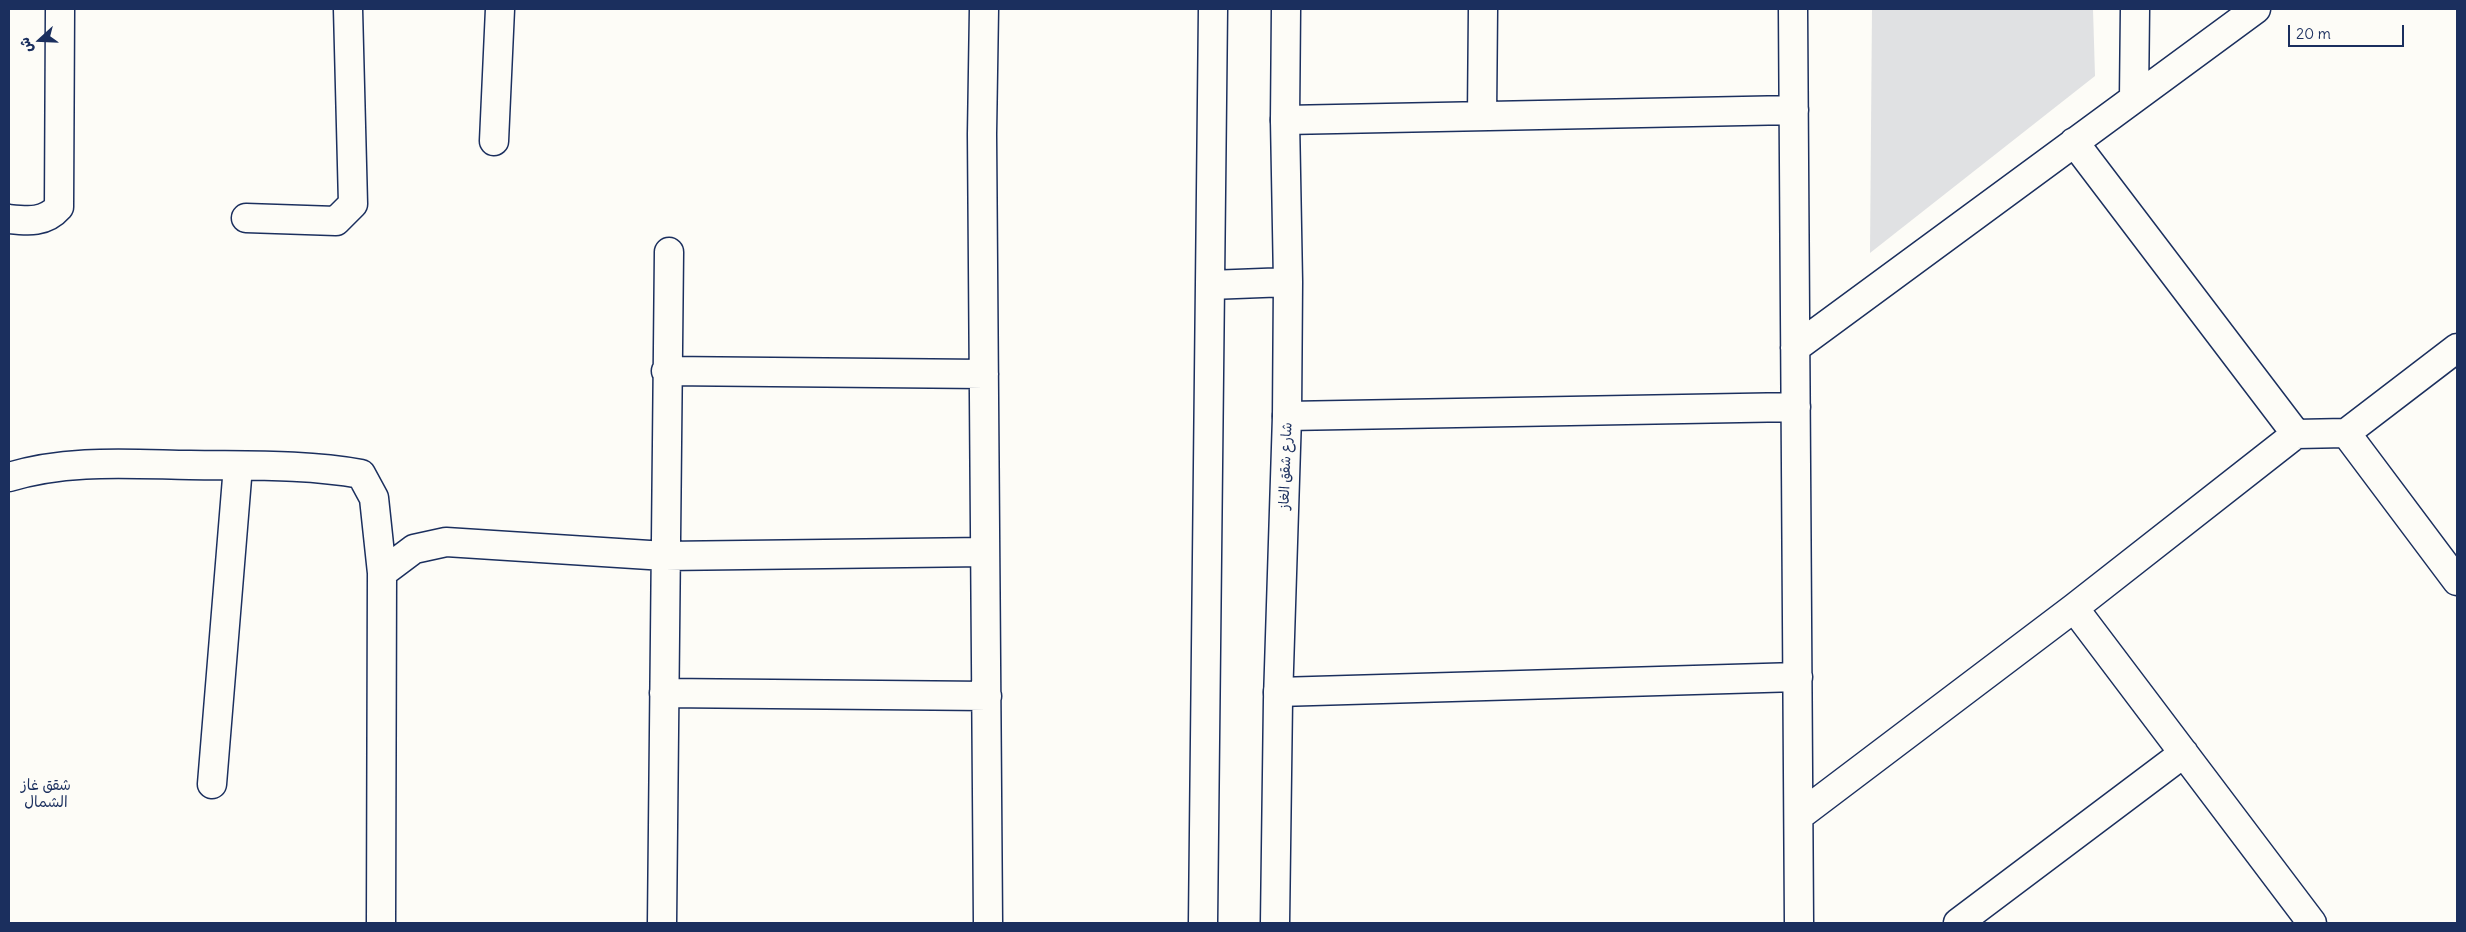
<!DOCTYPE html>
<html>
<head>
<meta charset="utf-8">
<style>
	body { margin:0 }
	#map { position:relative; width:2466px; height:932px; overflow:hidden; background:#fdfcf7; font-family:Delius,"Playpen Sans Arabic",sans-serif }
	canvas { display:block }
	.frame { position:absolute; inset:0; border:10px solid #1b2f5e; pointer-events:none }
	.north { position:absolute; left:15px; top:15px; width:50px; height:50px; -webkit-text-stroke:4px #fdfcf7; paint-order:stroke; rotate:250deg; font-size:14px; font-weight:700; line-height:20px; text-align:center; color:#1b2f5e }
	.north::after { content:''; display:block; margin:auto; width:18px; height:22px; background:#1b2f5e; clip-path:polygon(50% 0,100% 100%,50% 72%,0 100%) }
	.scale { position:absolute; left:2288px; top:25px; width:116px; height:22px; box-sizing:border-box; border:2px solid #1b2f5e; border-top:0; padding-left:6px; font-size:15px; line-height:18px; white-space:nowrap; color:#1b2f5e; -webkit-text-stroke:4px #fdfcf7; paint-order:stroke }
</style>
</head>
<body>
<div id="map">
<canvas width="2466" height="932"></canvas>
<div class="frame"></div>
<div class="north">ش</div>
<div class="scale">20 m</div>
</div>
<script>
const c = document.querySelector('canvas').getContext('2d');
c.lineJoin = 'round';
function fillPath(path, color) { c.fillStyle = color; c.fill(path, 'evenodd'); }
function strokePath(path, color, width, dash) { c.strokeStyle = color; c.lineWidth = width; c.lineCap = dash ? 'butt' : 'round'; c.setLineDash(dash || []); c.stroke(path); }
function drawText(font, color, halo, rows, align = 'center') {
  c.font = font + ' Delius,"Playpen Sans Arabic",sans-serif'; c.lineWidth = 4; c.setLineDash([]); c.textBaseline = 'middle'; c.strokeStyle = halo; c.fillStyle = color; for (const [text, x, y, turn = 0] of rows) {
    c.save(); c.translate(x, y); c.rotate((+turn || 0) * Math.PI / 180); c.textAlign = isNaN(turn) ? turn : align; if (halo) c.strokeText(text, 0, 0); c.fillText(text, 0, 0); c.restore();
  }
}
const green = new Path2D(`
	M1872,9H2093L2095,76L1870,253Z`);
const minor = new Path2D(`
	M984,9L982,134L988,923
	M1793,9L1799,923
	M2134,98L2135,9
	M1482,116L1483,9
	M1285,120L1794,110
	M494,141L500,9
	M2074,142L2296,434
	M246,218L336,221L353,204L348,9
	M9,219C28,221 45,223 59,207L60,9
	M1795,348L2256,9
	M666,371L984,374
	M1287,416L1796,407
	M2346,433L2457,581
	M9,477C68,459 129,464 190,465C248,466 305,464 361,474L374,498L382,573
	M2074,608L2312,923
	M1278,692L1798,677
	M664,693L987,696
	M212,784L238,466
	M1799,816L2074,608L2296,434L2346,433L2457,348
	M381,923L382,573L414,549L446,542L665,556L985,552
	M662,923L669,252
	M1958,923L2184,753`);
const primary = new Path2D(`
	M1210,285L1288,282
	M1203,923L1213,9
	M1275,923L1278,700L1287,416L1288,282L1285,120L1286,9`);
const streetNames = [
	["شارع شقق الغاز",1286,466,-88]
];
const neighbourhoodNames = [
	["شقق غاز",46,786],
	["الشمال",46,803]
];
fillPath(green, '#e0e1e3');
strokePath(minor, '#1b2f5e', 31);
strokePath(primary, '#1b2f5e', 31);
strokePath(minor, '#fdfcf7', 28);
strokePath(primary, '#fdfcf7', 28);
drawText('14px', '#1b2f5e', '#fdfcf7', streetNames);
drawText('15px', '#1b2f5e', '#fdfcf7', neighbourhoodNames);
</script>
</body>
</html>
